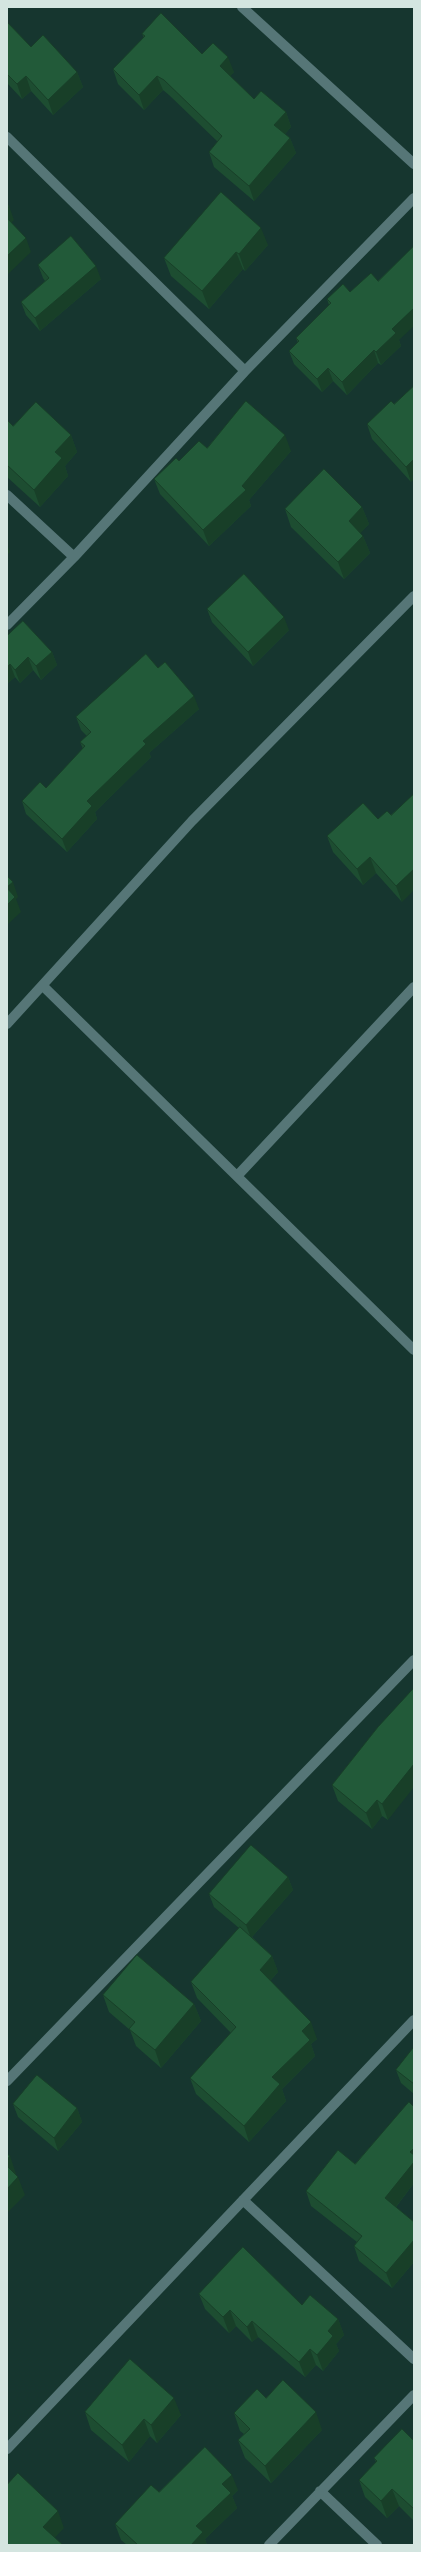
<!DOCTYPE html>
<html>
<head>
<meta charset="utf-8">
<style>
	body { margin:0 }
	#map { position:relative; width:421px; height:2552px; overflow:hidden; background:#16362f; font-family:Overpass,sans-serif }
	canvas { display:block }
	.frame { position:absolute; inset:0; border:8px solid #d4e5e0; pointer-events:none }
</style>
</head>
<body>
<div id="map">
<canvas width="421" height="2552"></canvas>
<div class="frame"></div>
</div>
<script>
const c = document.querySelector('canvas').getContext('2d');
c.lineJoin = 'round';
function strokePath(path, color, width, dash) { c.strokeStyle = color; c.lineWidth = width; c.lineCap = dash ? 'butt' : 'round'; c.setLineDash(dash || []); c.stroke(path); }
function fillPath(path, color) { c.fillStyle = color; c.fill(path, 'evenodd'); }
const minor = new Path2D(`
	M242,7L414,164
	M7,137L245,371
	M7,495L74,557
	M7,625L74,557L245,371L414,198
	M43,986L414,1350
	M7,1024L192,821L414,596
	M238,1175L414,987
	M7,2081L414,1660
	M243,2200L414,2359
	M7,2449L414,2020
	M320,2491L377,2545
	M269,2545L414,2395`);
const wall = new Path2D(`
	M7,22L31,47L77,72L83,87L53,115L31,91L22,99L7,83Z
	M142,34L202,54L234,72L230,76L254,99L286,112L291,127L285,134L290,138L296,153L254,201L214,167L209,152L218,142L169,95L163,90L144,110L118,84L113,69L144,38Z
	M268,245L245,271L243,269L209,309L171,276L164,258Z
	M38,265L101,279L40,331L26,315L21,302L45,281L43,278Z
	M350,292L399,340L401,346L381,365L378,363L347,395L333,381L322,392L294,364L289,351L298,343L296,338L329,305L327,299Z
	M394,404L411,482L372,439L367,424Z
	M7,420L13,426L71,435L77,452L65,466L68,476L40,507L7,477Z
	M207,448L291,451L249,500L251,506L209,546L160,494L154,479L179,461Z
	M362,507L369,524L360,533L363,536L370,553L344,579L291,527L285,509Z
	M207,609L289,630L253,666L212,622Z
	M7,636L52,652L57,665L41,680L33,670L20,683L15,677L7,684Z
	M158,668L199,709L149,753L151,757L95,812L97,819L67,852L26,814L22,801L46,788L83,749L80,742L87,736L81,730L76,717Z
	M378,819L402,902L376,873L363,885L333,852L327,836Z
	M378,1727L388,1820L382,1816L372,1829L338,1801L332,1785Z
	M288,1877L293,1890L252,1937L272,1956L278,1972L270,1981L317,2039L311,2044L315,2056L282,2089L286,2101L249,2142L196,2094L190,2078L231,2033L197,1998L191,1982L239,1928L214,1907L209,1894Z
	M103,1995L194,2004L201,2021L161,2068L136,2046L130,2030L109,2012Z
	M414,2047V2094L401,2083L396,2070Z
	M13,2104L77,2108L82,2122L58,2151L18,2117Z
	M414,2107V2183L396,2207L414,2222V2262L392,2288L359,2261L354,2246L357,2242L311,2206L306,2191L355,2164Z
	M199,2294L302,2305L338,2319L344,2335L336,2344L339,2351L323,2371L316,2365L305,2377L258,2337L252,2342L236,2326L229,2333L205,2309Z
	M266,2398L322,2430L271,2483L245,2458L238,2440L244,2434L240,2431L234,2413Z
	M85,2412L181,2415L157,2443L150,2436L129,2462L91,2430Z
	M414,2441V2521L399,2506L387,2518L365,2497L359,2480L376,2462L374,2458Z
	M238,2490L232,2496L237,2508L205,2539L207,2545H127L121,2540L115,2524L159,2492Z`);
const shadedWall = new Path2D(`
	M228,57L234,72L226,81L220,66Z
	M77,72L83,87L53,115L48,100Z
	M26,76L31,91L22,99L17,84Z
	M157,76L163,90L144,110L139,95Z
	M286,112L291,127L280,140L274,125Z
	M290,138L296,153L254,201L249,186Z
	M9,206L14,220L7,227V209Z
	M261,228L268,245L245,271L239,254Z
	M26,238L31,252L7,275V256Z
	M236,252L243,269L209,309L202,291Z
	M96,266L101,279L40,331L35,318Z
	M414,308V326L399,340L401,346L381,365L376,352L392,329Z
	M374,350L378,363L347,395L342,382Z
	M328,368L333,381L322,392L317,379Z
	M71,435L77,452L65,466L68,476L40,507L34,490L55,452Z
	M285,435L291,451L249,500L251,506L209,546L203,530Z
	M414,459V480L411,482L406,467Z
	M362,507L369,524L355,539L349,521Z
	M363,536L370,553L344,579L338,562Z
	M7,544L10,552L7,555Z
	M284,617L289,630L253,666L248,652Z
	M52,652L57,665L41,680L36,666Z
	M28,657L33,670L20,683L15,670Z
	M10,664L15,677L7,684V667Z
	M194,696L199,709L149,753L151,757L95,812L97,819L67,852L62,839L87,801L143,741Z
	M370,857L376,873L363,885L357,869Z
	M414,869V890L402,902L396,886Z
	M13,882L18,897L16,899L21,912L7,925V887Z
	M414,1764V1787L388,1820L382,1804Z
	M377,1800L382,1816L372,1829L366,1813Z
	M288,1877L293,1890L251,1938L246,1925Z
	M272,1956L278,1972L265,1986L260,1970Z
	M194,2004L201,2021L161,2068L155,2050Z
	M311,2022L317,2039L311,2044L315,2056L282,2089L286,2101L249,2142L244,2126L272,2077L302,2031Z
	M77,2108L82,2122L58,2151L54,2138Z
	M414,2148V2183L391,2213L385,2198L410,2152Z
	M10,2156L16,2174L10,2181L7,2172V2160Z
	M18,2177L25,2195L7,2213V2189Z
	M414,2240V2262L392,2288L386,2273Z
	M230,2310L236,2326L229,2333L223,2317Z
	M338,2319L344,2335L336,2344L339,2351L323,2371L317,2355L328,2331Z
	M252,2321L258,2337L252,2342L247,2327Z
	M310,2349L316,2365L305,2377L299,2362Z
	M174,2398L181,2415L157,2443L151,2425Z
	M316,2412L322,2430L271,2483L265,2466Z
	M144,2419L150,2436L129,2462L122,2445Z
	M232,2475L238,2490L232,2496L237,2508L205,2539L207,2545H191L196,2526L222,2484Z
	M392,2489L399,2506L387,2518L381,2501Z
	M58,2511L64,2528L49,2544L43,2527Z`);
const building = new Path2D(`
	M161,13L202,54L213,43L228,57L220,66L254,99L261,91L286,112L274,125L290,138L249,186L209,152L222,136L164,80L157,76L139,95L113,69L145,36L142,34Z
	M7,22L31,47L43,35L77,72L48,100L26,76L17,84L7,74Z
	M221,192L261,228L239,254L236,252L202,291L164,258Z
	M7,204L9,206L7,209Z
	M7,218L26,238L7,256Z
	M71,236L96,266L35,318L21,302L49,278L38,265Z
	M414,246V308L392,329L396,333L376,352L374,350L342,382L328,368L317,379L289,351L299,341L296,338L331,303L327,299L343,284L350,292L371,273L378,281Z
	M414,386V459L406,467L367,424L391,401L394,404Z
	M246,401L285,435L242,486L246,490L203,530L154,479L176,458L179,461L199,441L207,448Z
	M36,402L71,435L55,452L62,458L34,490L7,465V420L13,426Z
	M324,469L362,507L349,521L363,536L338,562L285,509Z
	M244,574L284,617L248,652L207,609Z
	M23,621L52,652L36,666L28,657L15,670L10,664L7,667V636Z
	M146,654L158,668L165,662L194,696L143,741L146,744L87,801L92,806L62,839L22,801L40,782L46,788L85,746L80,742L91,732L76,717Z
	M414,794V869L396,886L370,857L357,869L327,836L363,803L378,819L387,811L391,815Z
	M7,876L13,882L7,887Z
	M7,888L15,897L7,905Z
	M414,1688V1764L382,1804L377,1800L366,1813L332,1785L378,1727Z
	M251,1845L288,1877L246,1925L209,1894Z
	M240,1927L272,1956L260,1970L311,2022L302,2031L310,2040L272,2077L280,2084L244,2126L190,2078L236,2027L191,1982Z
	M137,1955L194,2004L155,2050L129,2029L135,2022L103,1995Z
	M414,2047V2084L396,2070Z
	M37,2075L77,2108L54,2138L13,2104Z
	M409,2102L414,2107V2148L410,2152L414,2155V2162L385,2198L414,2222V2240L386,2273L354,2246L362,2236L306,2191L338,2150L355,2164Z
	M7,2154L10,2156L7,2160Z
	M7,2166L18,2177L7,2189Z
	M243,2247L302,2305L310,2295L338,2319L328,2331L333,2336L317,2355L310,2349L299,2362L252,2321L247,2327L230,2310L223,2317L199,2294Z
	M130,2359L174,2398L151,2425L144,2419L122,2445L85,2412Z
	M283,2380L316,2412L265,2466L238,2440L250,2429L234,2413L257,2389L266,2398Z
	M402,2429L414,2441V2509L392,2489L381,2501L359,2480L377,2461L374,2458Z
	M205,2447L232,2475L222,2484L231,2493L196,2526L203,2532L191,2545H177L176,2544L175,2545H138L115,2524L151,2485L159,2492Z
	M18,2473L58,2511L43,2527L63,2545H7V2485Z`);
strokePath(minor, '#567677', 10);
fillPath(wall, '#1d4d31');
fillPath(shadedWall, '#183f28');
fillPath(building, '#225a39');
strokePath(building, '#183f28', 1);
</script>
</body>
</html>
